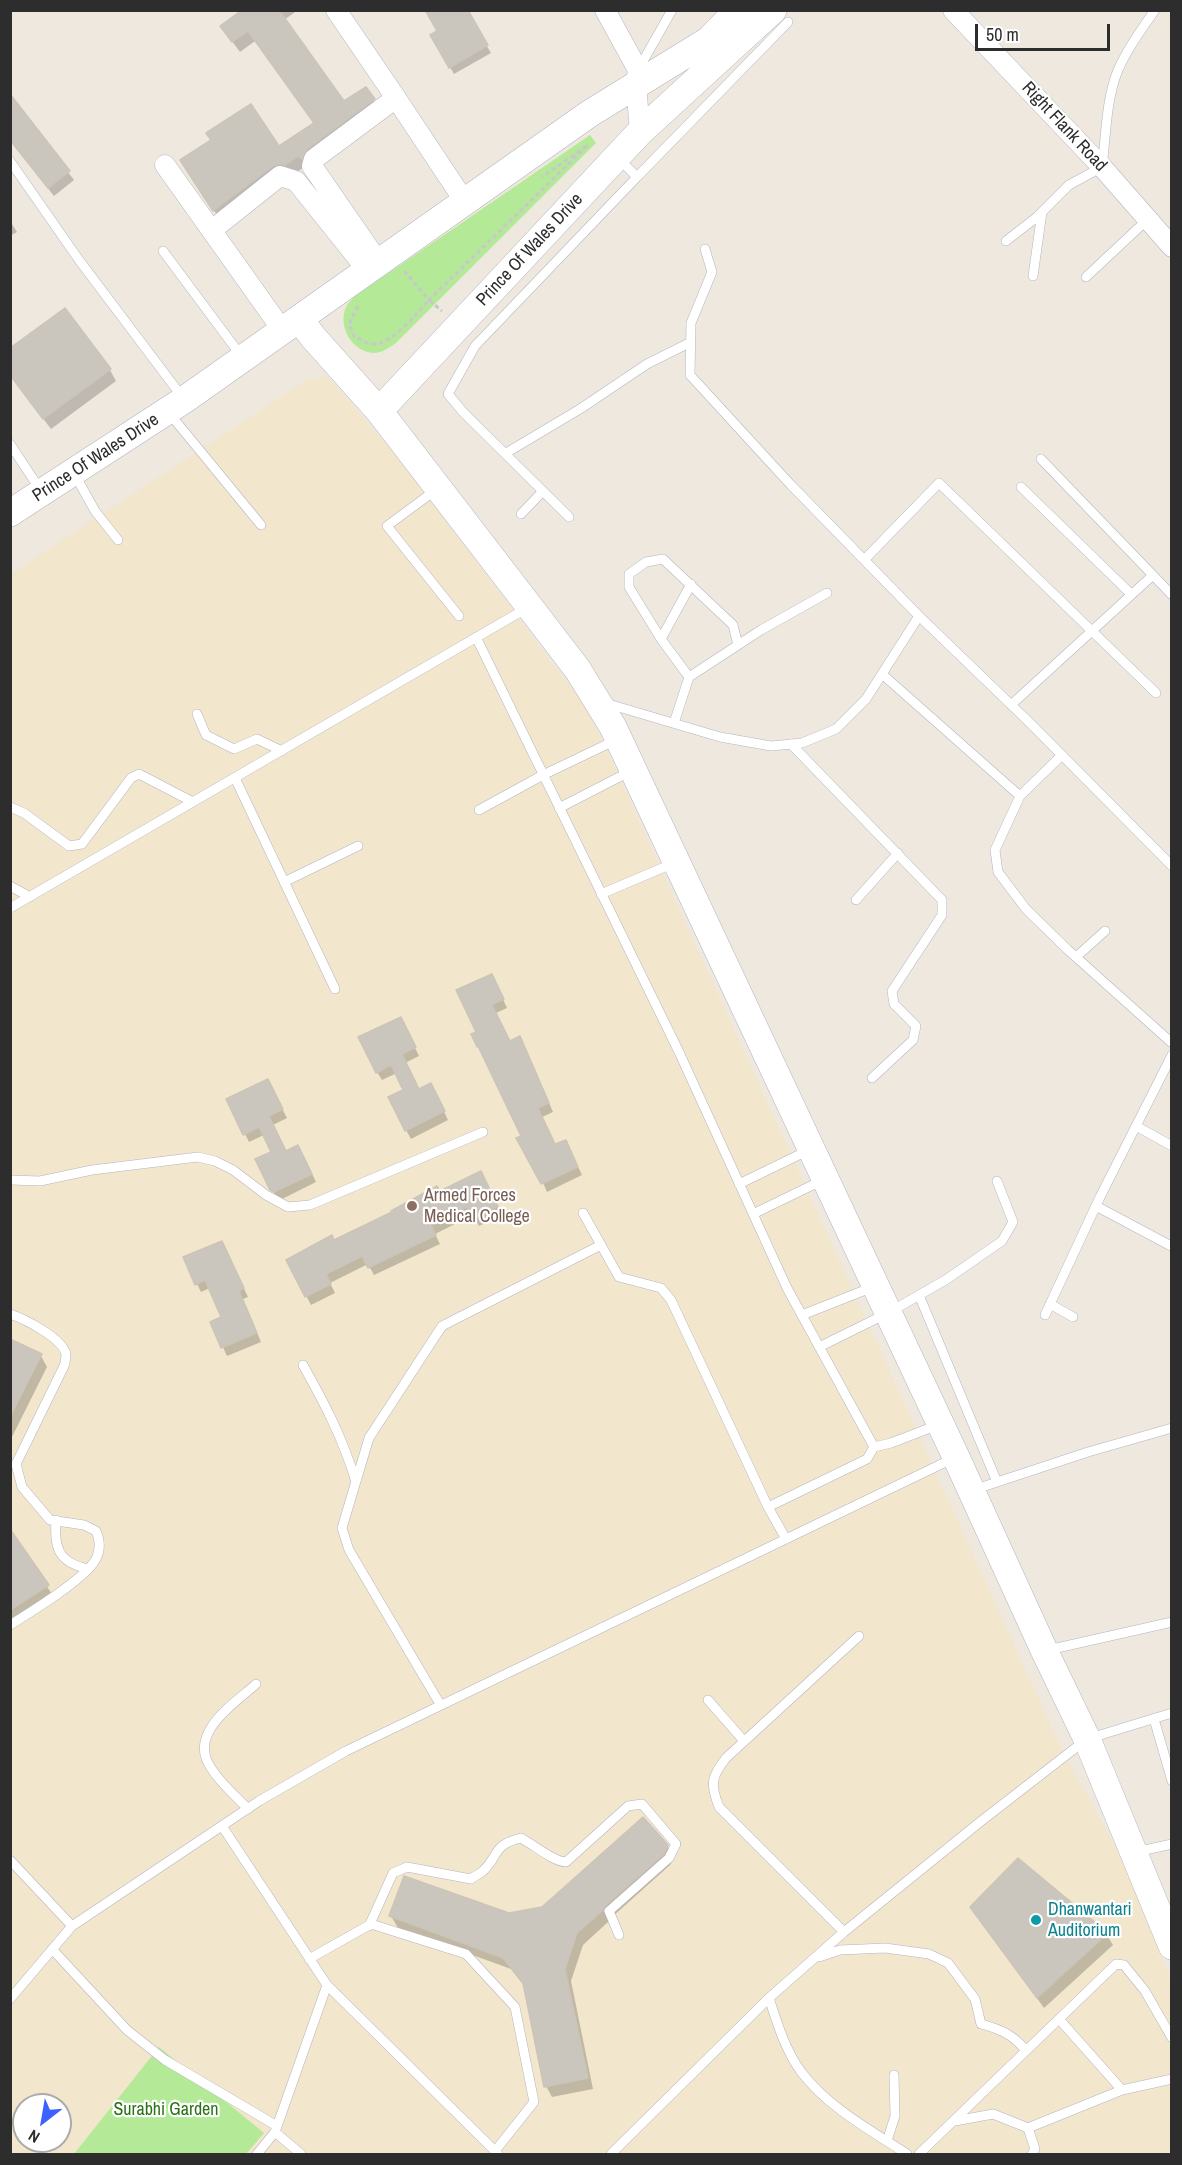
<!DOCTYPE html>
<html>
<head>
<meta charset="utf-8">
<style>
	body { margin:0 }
	#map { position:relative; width:1182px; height:2165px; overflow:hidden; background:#efe8de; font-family:"Archivo Narrow",sans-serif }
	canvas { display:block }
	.frame { position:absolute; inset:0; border:12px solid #2d2d2d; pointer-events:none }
	.north { position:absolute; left:12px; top:2093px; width:60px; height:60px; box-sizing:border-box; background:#fff; border:2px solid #ababab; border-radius:50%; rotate:211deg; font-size:16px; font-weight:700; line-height:24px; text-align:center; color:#2d2d2d }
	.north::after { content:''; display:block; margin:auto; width:21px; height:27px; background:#3c62ff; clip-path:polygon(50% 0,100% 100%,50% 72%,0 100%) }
	.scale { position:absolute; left:975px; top:24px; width:135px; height:27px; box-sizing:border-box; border:3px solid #2d2d2d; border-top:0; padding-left:8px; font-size:18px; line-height:21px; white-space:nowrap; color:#2d2d2d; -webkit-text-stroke:4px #fff; paint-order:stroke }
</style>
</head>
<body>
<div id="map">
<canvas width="1182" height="2165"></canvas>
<div class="frame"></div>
<div class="north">N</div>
<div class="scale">50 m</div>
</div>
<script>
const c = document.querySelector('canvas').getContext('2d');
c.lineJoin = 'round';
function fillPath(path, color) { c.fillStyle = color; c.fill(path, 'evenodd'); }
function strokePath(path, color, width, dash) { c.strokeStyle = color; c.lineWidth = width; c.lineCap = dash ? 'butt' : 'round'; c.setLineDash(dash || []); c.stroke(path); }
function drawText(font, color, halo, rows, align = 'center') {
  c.font = font + ' "Archivo Narrow",sans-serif'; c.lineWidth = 4.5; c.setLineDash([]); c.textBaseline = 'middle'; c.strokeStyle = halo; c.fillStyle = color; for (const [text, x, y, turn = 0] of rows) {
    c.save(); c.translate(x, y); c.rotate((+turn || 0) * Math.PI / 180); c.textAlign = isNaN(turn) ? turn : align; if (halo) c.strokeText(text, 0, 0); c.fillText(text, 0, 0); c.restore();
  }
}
const education = new Path2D(`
	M327,376L405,466L590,713L1065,1756L1123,1860L1171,1982V2154H11V574L306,380ZM24,2105H60V2141H24Z`);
const green = new Path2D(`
	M590,135L596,143L396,343C389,348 383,352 375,353C353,353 337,327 346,307C348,303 352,299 355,296Z
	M159,2047L264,2133L246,2154H74Z`);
const shadow = new Path2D(`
	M245,10H298L284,20L344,103L373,100L380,111L306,166L221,221L188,172L279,148L315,124L255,41L240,52L229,37Z
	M468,14L491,53L454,74L432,36Z
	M18,106L74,180L54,196L10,140Z
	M10,221L17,232L10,236Z
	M110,370L116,381L51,429L10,375Z
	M496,984L507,1008L496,1013L510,1042L524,1046L553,1112L542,1117L556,1146L570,1150L582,1175L547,1192L523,1136L473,1035L478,1033Z
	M405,1027L419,1056L405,1063L419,1090L435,1093L448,1120L411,1139L406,1130L405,1090L397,1073L382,1080L377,1072Z
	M272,1089L287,1118L273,1125L286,1153L303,1155L316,1182L280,1200L271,1189L273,1152L264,1135L249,1142L228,1100Z
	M485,1181L502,1215L479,1226L473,1215L435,1234L440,1244L374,1275L368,1264L330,1283L335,1293L311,1305L288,1260L334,1242L439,1193Z
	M226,1251L248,1297L243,1299L261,1342L227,1356L212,1323L223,1318L210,1288L201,1292L197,1284Z
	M10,1340L41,1356L47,1367L10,1441Z
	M10,1532L54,1597L10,1626Z
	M667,1846L674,1858L670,1865L611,1918L608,1922L583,1945L571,1981L593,2089L552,2097L546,2086L525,1987L511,1969L398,1928L391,1916L509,1914L543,1909Z
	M972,1907L1106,1934L1113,1945L1044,2008Z`);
const building = new Path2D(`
	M242,10H279L344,101L366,87L375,99L307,149L302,159L298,156L285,165L278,164L273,166L213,211L180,160L211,140L206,133L251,104L279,146L314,123L248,31L232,42L220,26Z
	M425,10H468L488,45L449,68L430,35L437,31Z
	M10,94L70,171L48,188L10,140Z
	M65,308L111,369L43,419L10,375V348Z
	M492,974L504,999L492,1005L510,1041L520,1036L549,1103L538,1108L555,1144L566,1140L578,1167L541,1184L516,1138L521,1136L478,1046L477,1047L471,1034L476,1032L456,990Z
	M401,1017L416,1047L402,1054L419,1089L431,1083L445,1111L405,1131L388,1097L403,1090L391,1065L376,1073L358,1037Z
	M268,1079L283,1109L269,1116L286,1151L298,1145L312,1174L274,1192L270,1190L255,1159L271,1152L259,1127L243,1135L226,1099Z
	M481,1171L498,1206L473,1219L467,1207L431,1225L436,1235L368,1268L362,1256L326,1274L331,1284L305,1297L286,1260L332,1235L334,1240L392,1212L391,1211L437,1186L440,1191Z
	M222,1241L244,1288L239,1291L257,1333L221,1348L210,1322L221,1317L205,1280L195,1285L183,1257Z
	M10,1339L42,1354L10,1417Z
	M10,1529L49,1585L10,1610Z
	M643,1817L668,1845L664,1854L605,1906L602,1911L577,1933L565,1969L588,2078L544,2087L523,1983L503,1958L389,1916L404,1876L509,1913L542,1907Z
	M1018,1858L1108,1933L1037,1998L970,1907Z`);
const path = new Path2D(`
	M404,271L429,300L588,145L542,177
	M358,306L349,324L354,336C359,338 365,343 371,344C390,347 417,313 429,300L442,311`);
const lane = new Path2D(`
	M638,70L672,10
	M10,161L79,260L183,398
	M637,177L788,22
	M1006,241L1037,217L1069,185L1102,167C1106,136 1106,99 1118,70C1128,48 1141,30 1155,10
	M705,249L712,272L691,323L690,375L790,484L919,616
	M163,251L242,357
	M1033,276L1042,212
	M1086,277L1148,219
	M169,413L261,525
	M10,444L41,491
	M506,453L580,409L647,364L691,342
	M1041,459L1172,595
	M75,475L95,511L118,540
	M1021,487L1131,594
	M437,489L387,526L459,616
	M521,514L543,491
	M569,517L463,412L448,394L475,346L637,177L619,159
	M864,560L939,483L1156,693
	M476,637L679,1052L787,1288L874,1447
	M661,639L691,584
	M882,674L1020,796L1062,755
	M689,677L661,639L629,587V574L646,562L663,559L733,625L738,645
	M605,703L720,737L771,746L802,743L836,729L866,699L919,616L1030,723L1172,866
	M1011,705L1153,575
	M197,714L206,735L234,749L257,739L282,751
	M674,723L689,677L761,630L827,593
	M791,744L942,900V915L892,991L894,1004L916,1026L913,1040L872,1078
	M235,778L335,989
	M1020,796L995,850L998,872L1026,909L1068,950L1172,1043
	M10,807L24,813L69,846L82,844L131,778L139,774L193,802
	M559,808L631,771
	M479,810L543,775L616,740
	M284,882L358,846
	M10,886L30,897
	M601,894L674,863
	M856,900L898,853
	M10,908L527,608
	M1076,957L1105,931
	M1136,1126L1172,1146
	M10,1180L40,1181L92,1170L198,1157L215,1161L233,1170L266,1195L288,1207L310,1205L483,1132
	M739,1184L809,1150
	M1096,1206L1171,1246
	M583,1213L619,1277L661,1288L671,1300L768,1507L786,1539
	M753,1214L823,1180
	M919,1295L997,1482
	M1050,1304L1073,1317
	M10,1314C25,1319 62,1338 66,1354C66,1357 65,1361 65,1364L16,1464L22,1487L50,1520L84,1525L96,1531C100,1540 101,1549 96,1559C85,1579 31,1612 10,1625
	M802,1315L873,1287
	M1045,1315L1100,1197L1172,1055
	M819,1347L888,1313L947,1279L1002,1241L1013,1222L997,1181
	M303,1365C325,1404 343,1439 356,1482
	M973,1490L1088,1452L1172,1428
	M768,1507L867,1459L874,1447L891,1443L938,1425
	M56,1520C54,1548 58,1562 88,1569
	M1048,1650L1172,1622
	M708,1700L744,1741
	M440,1704L349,1550L342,1528L369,1438L442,1326L601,1245
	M1154,1719L1172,1781
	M248,1809C236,1796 220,1783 211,1768C187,1733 234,1704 256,1684
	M222,1826L327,1985L275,2132L257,2154
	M1136,1852L1172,1844
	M10,1860L72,1926
	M369,1926L393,1873L407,1867L471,1879C474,1876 480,1874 483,1871C500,1855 492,1845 521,1838C534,1845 554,1862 566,1862L628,1806L642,1804L676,1844L669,1858L609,1911L619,1935
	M844,1932L719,1807C710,1784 711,1777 726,1758L859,1636
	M52,1949L127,2030L165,2060L277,2126
	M819,1957L840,1950L885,1948L929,1954L948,1963L975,1999L981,2024C1000,2029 1014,2035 1026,2051
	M309,1959L371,1924L466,1954L515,2007L534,2102L495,2151
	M327,1985L498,2154
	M769,1998C777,2023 786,2052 802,2073C829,2108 872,2131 907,2154
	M10,1999L72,1926L259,1801L346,1751L954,1458
	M1059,2019L1122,2090
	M955,2121L993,2114L1028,2128L1035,2149L1032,2154
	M1028,2128L1122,2090L1172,2079
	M275,2132L301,2154
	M887,2141L895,2116L894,2075
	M611,2154L769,1998L844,1932L980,1822L1087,1739L1172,1713
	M919,2154L1116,1964L1124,1965L1145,1991L1172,2038`);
const street = new Path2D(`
	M336,10L396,98
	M605,10L638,70L636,84L640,132
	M953,10L1102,167L1172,247
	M165,165L283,331
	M212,230L280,176L296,181L368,271
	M379,263L312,166L314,159L396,98L465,202`);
const secondary = new Path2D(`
	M300,320L313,337L379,411L529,606L578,670L613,727L956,1457L1044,1650L1087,1739L1172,1946
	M379,411L640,132L773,10
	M10,513L184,400L589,114L709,40L738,10`);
const markers = [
	[412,1206,6,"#8d6e63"],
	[1036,1920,6,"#0f9aa8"]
];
const streetNames = [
	["Right Flank Road",1064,127,47],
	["Prince Of Wales Drive",530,250,-47],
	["Prince Of Wales Drive",96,458,-33]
];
const educationNames = [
	["Armed Forces",424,1196],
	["Medical College",424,1217]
];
const cultureNames = [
	["Dhanwantari",1048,1910],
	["Auditorium",1048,1931]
];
const parkNames = [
	["Surabhi Garden",166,2110]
];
fillPath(education, '#f2e6cd');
fillPath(green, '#b4ea97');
fillPath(shadow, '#0003');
fillPath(building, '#cbc6bd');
strokePath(building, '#cbc4b7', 1.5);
strokePath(lane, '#b2b5c1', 10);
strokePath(street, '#b2b5c1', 21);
strokePath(secondary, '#b2b5c1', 28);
strokePath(path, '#c8c8c8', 3, [4.5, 3]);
strokePath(lane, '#fff', 9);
strokePath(street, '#fff', 20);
strokePath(secondary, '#fff', 27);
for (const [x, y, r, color] of markers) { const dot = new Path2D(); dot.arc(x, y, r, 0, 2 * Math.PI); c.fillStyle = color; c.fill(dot); strokePath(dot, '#fff', 2); }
drawText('18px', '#2d2d2d', '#fff', streetNames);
drawText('18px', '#785e54', '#fff', educationNames, 'left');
drawText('18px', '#0d838f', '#fff', cultureNames, 'left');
drawText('18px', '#297214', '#fff', parkNames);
</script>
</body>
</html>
